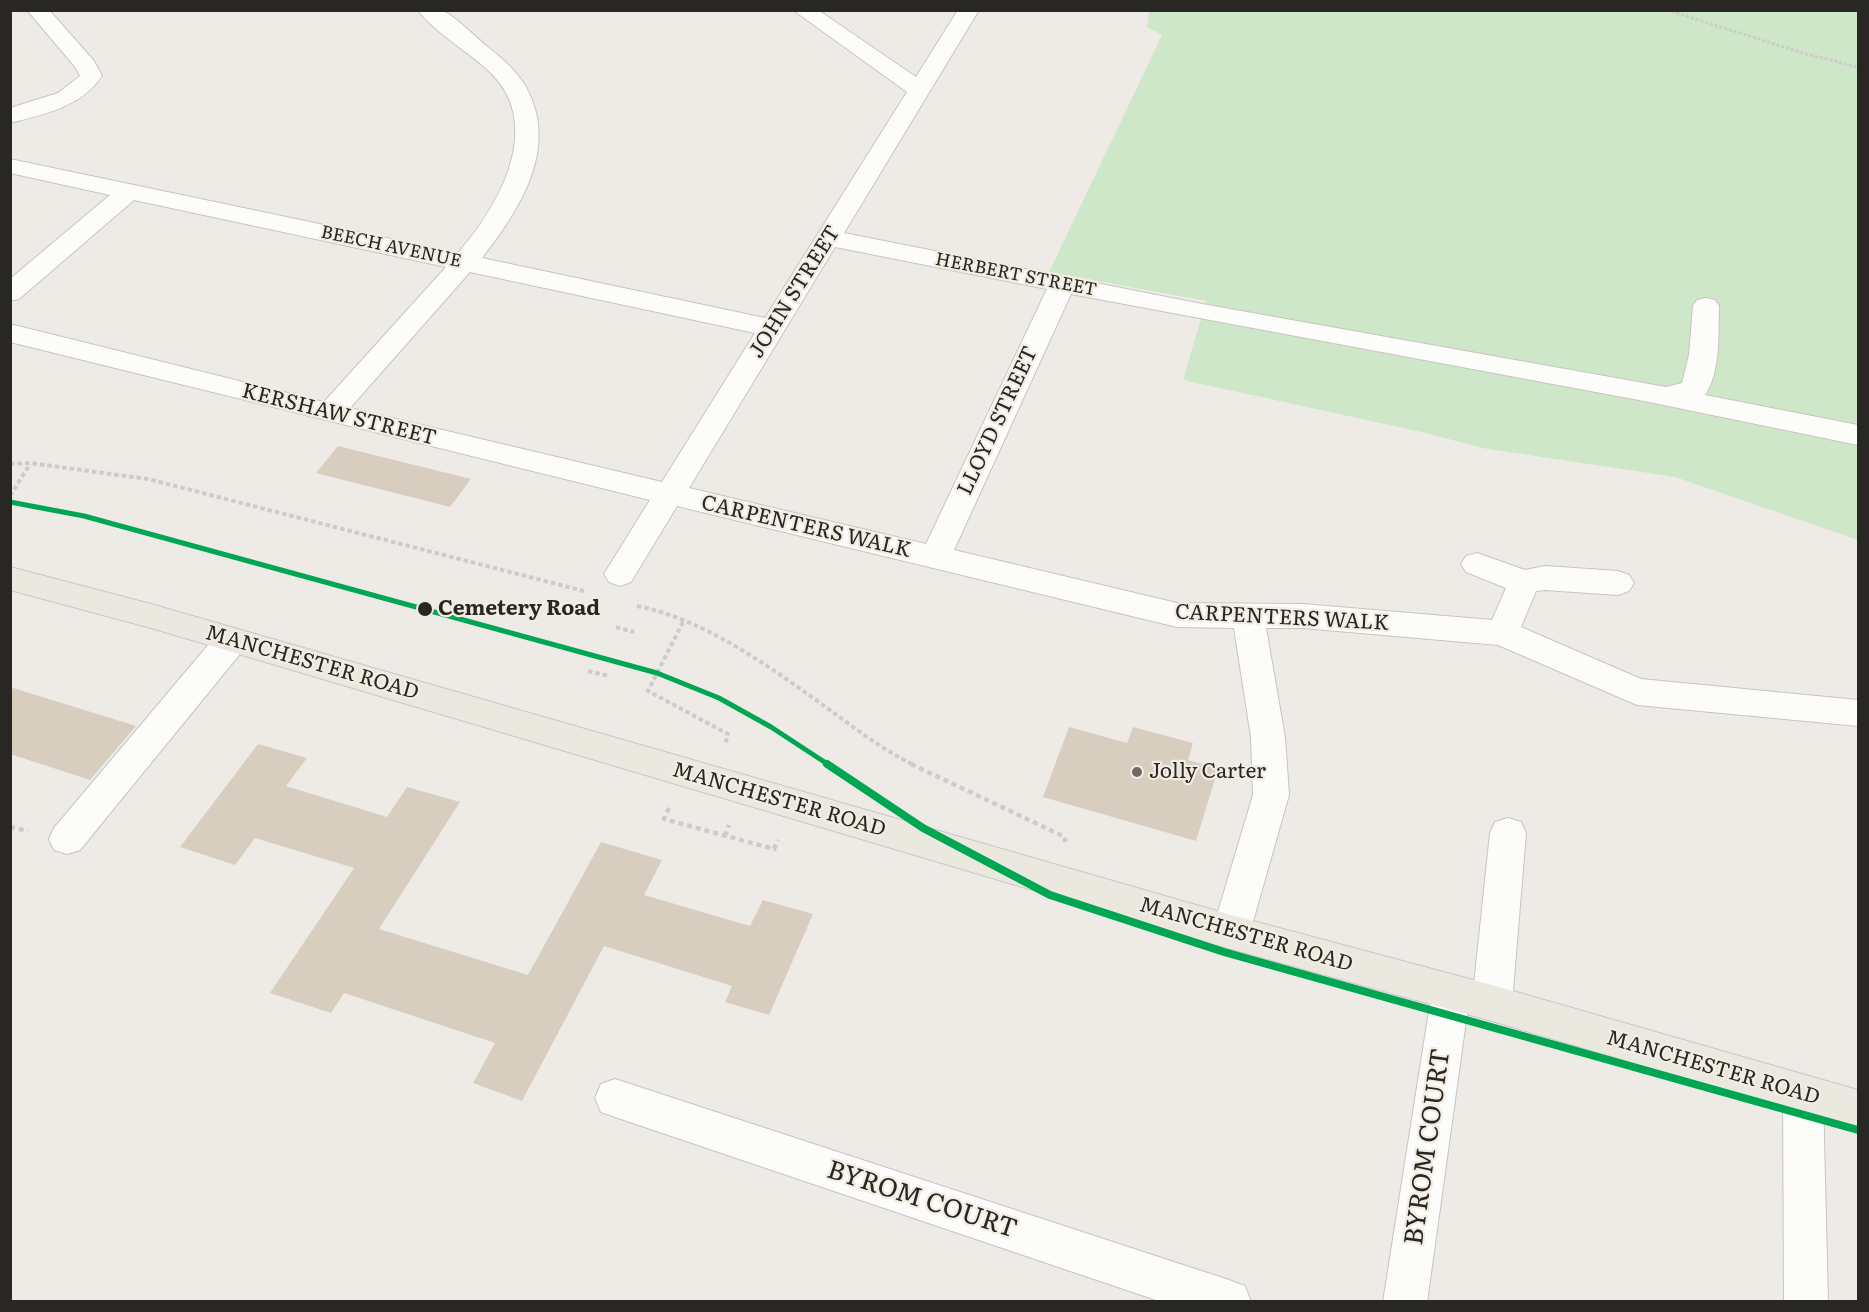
<!DOCTYPE html>
<html>
<head>
<meta charset="utf-8">
<style>
	body { margin:0 }
	#map { position:relative; width:1869px; height:1312px; overflow:hidden; background:#eeebe6; font-family:Literata,serif }
	canvas { display:block }
	.frame { position:absolute; inset:0; border:12px solid #292723; pointer-events:none }
</style>
</head>
<body>
<div id="map">
<canvas width="1869" height="1312"></canvas>
<div class="frame"></div>
</div>
<script>
const c = document.querySelector('canvas').getContext('2d');
c.lineJoin = 'round';
function fillPath(path, color) { c.fillStyle = color; c.fill(path, 'evenodd'); }
function strokePath(path, color, width, dash) { c.strokeStyle = color; c.lineWidth = width; c.lineCap = dash ? 'butt' : 'round'; c.setLineDash(dash || []); c.stroke(path); }
function drawText(font, color, halo, rows, align = 'center') {
  c.font = font + ' Literata,serif'; c.lineWidth = 4.5; c.setLineDash([]); c.textBaseline = 'middle'; c.strokeStyle = halo; c.fillStyle = color; for (const [text, x, y, turn = 0] of rows) {
    c.save(); c.translate(x, y); c.rotate((+turn || 0) * Math.PI / 180); c.textAlign = isNaN(turn) ? turn : align; if (halo) c.strokeText(text, 0, 0); c.fillText(text, 0, 0); c.restore();
  }
}
const green = new Path2D(`
	M1149,11H1858V540L1675,477L1482,448L1426,433L1183,380L1206,301L1049,272L1162,35L1147,27Z`);
const building = new Path2D(`
	M338,446L471,479L450,507L316,473Z
	M10,687L136,726L90,780L10,754Z
	M1069,727L1127,743L1133,727L1193,743L1188,760L1218,769L1196,841L1043,797Z
	M258,744L307,758L286,786L387,817L407,787L460,802L379,929L528,975L601,842L662,860L644,895L750,926L763,900L813,914L769,1015L725,1002L732,986L604,946L522,1101L473,1083L495,1043L344,993L331,1013L270,993L354,868L255,838L235,865L180,847Z`);
const pathFar2 = new Path2D(`
	M1667,10L1806,54L1858,67`);
const pathFar1 = new Path2D(`
	M10,464L30,463L148,479L584,591
	M10,496L30,464
	M637,606C706,619 777,672 834,713C860,732 885,751 914,765
	M683,622L648,691L728,734L725,745
	M616,627L634,632
	M588,671L609,676`);
const path = new Path2D(`
	M911,764L1065,837V842
	M669,808L664,819L774,849L778,840
	M10,827L28,831
	M725,836L729,825`);
const minor = new Path2D(`
	M27,10H49L94,61L102,76C81,107 45,114 10,123V108L58,93L80,76L76,68Z
	M418,10C425,10 434,9 441,10C451,13 475,36 484,44C499,56 516,69 526,87C560,148 519,211 482,258L765,318L907,92L793,10H818L916,77L958,10H979L844,233L1202,304L1666,387L1682,383L1689,355L1693,306L1697,300L1706,298L1715,300L1719,306C1718,334 1721,371 1705,395L1858,425V445L1644,401L1071,294L954,550L1177,603L1303,604L1492,620L1506,588L1466,572L1461,564L1466,556L1477,553L1525,570L1545,566L1618,571L1629,575L1634,583L1629,591L1618,595L1545,590L1536,591L1521,627L1641,679L1858,700V726L1637,705L1498,645L1303,628H1266L1285,737L1289,795L1250,932L1244,944L1231,949L1218,944L1212,932L1253,795L1251,737L1234,628L1177,627L677,506L631,582L620,586L609,582L604,574L650,500L10,342V324L324,402L446,267L134,200L19,299L10,301V279L110,195L10,173V159L458,253C498,207 545,127 491,73C472,54 431,30 418,10ZM835,247L1047,289L926,544L689,488ZM470,272L755,333L662,482L350,408Z
	M232,628L244,631L248,640L244,649L80,850L67,854L54,850L49,839L54,828L220,631Z
	M1508,818L1521,822L1526,833L1512,1003L1506,1016L1492,1021L1478,1016L1472,1003L1490,833L1495,822Z
	M1451,974L1465,980L1470,992L1427,1302H1383L1432,992L1437,980Z
	M1803,1076L1817,1081L1823,1095L1828,1302H1784L1783,1095L1789,1081Z
	M615,1079L1229,1280L1245,1286L1251,1302H1162L615,1117L601,1112L595,1098L601,1084Z`);
const major = new Path2D(`
	M10,567L151,604L1231,915L1492,985L1858,1090V1129L1492,1021L1231,949L151,628L10,590Z`);
const rail1Far1 = new Path2D(`
	M10,502L84,516L657,673L719,698L771,727L829,765`);
const rail1 = new Path2D(`
	M827,764L923,828L1050,895L1224,952L1858,1130`);
const markers = [
	[425,609,8,"#292723"],
	[1137,772,6,"#6e6c67"]
];
const farStreetnames = [
	["BEECH AVENUE",391,247,12],
	["HERBERT STREET",1016,275,11]
];
const streetNames = [
	["JOHN STREET",795,292,-58],
	["KERSHAW STREET",339,415,14],
	["LLOYD STREET",998,421,-65],
	["CARPENTERS WALK",806,527,13],
	["CARPENTERS WALK",1282,618,3],
	["MANCHESTER ROAD",312,663,16],
	["MANCHESTER ROAD",779,800,16],
	["MANCHESTER ROAD",1246,935,16],
	["MANCHESTER ROAD",1713,1068,16]
];
const stopNames = [
	["Cemetery Road",438,609]
];
const poiNames = [
	["Jolly Carter",1149,772]
];
const nearStreetnames = [
	["BYROM COURT",1428,1147,-82],
	["BYROM COURT",922,1200,18]
];
fillPath(green, '#cfe7c9');
fillPath(building, '#d7cebf');
strokePath(minor, '#c8c5c1', 2);
strokePath(major, '#cac8c6', 2);
strokePath(pathFar2, '#cdccca', 3, [3, 2]);
strokePath(pathFar1, '#cdccca', 4, [4.5, 3]);
strokePath(path, '#cdccca', 4.5, [5, 4]);
fillPath(minor, '#fcfcfb');
fillPath(major, '#ebe8e0');
strokePath(rail1Far1, '#00a651', 5);
strokePath(rail1, '#00a651', 8);
for (const [x, y, r, color] of markers) { const dot = new Path2D(); dot.arc(x, y, r, 0, 2 * Math.PI); c.fillStyle = color; c.fill(dot); strokePath(dot, '#f2ece2', 2); }
drawText('18px', '#292723', '#f2ece2', farStreetnames);
drawText('21px', '#292723', '#f2ece2', streetNames);
drawText('bold 21px', '#292723', '#f2ece2', stopNames, 'left');
drawText('21px', '#292723', '#f2ece2', poiNames, 'left');
drawText('26px', '#292723', '#f2ece2', nearStreetnames);
</script>
</body>
</html>
